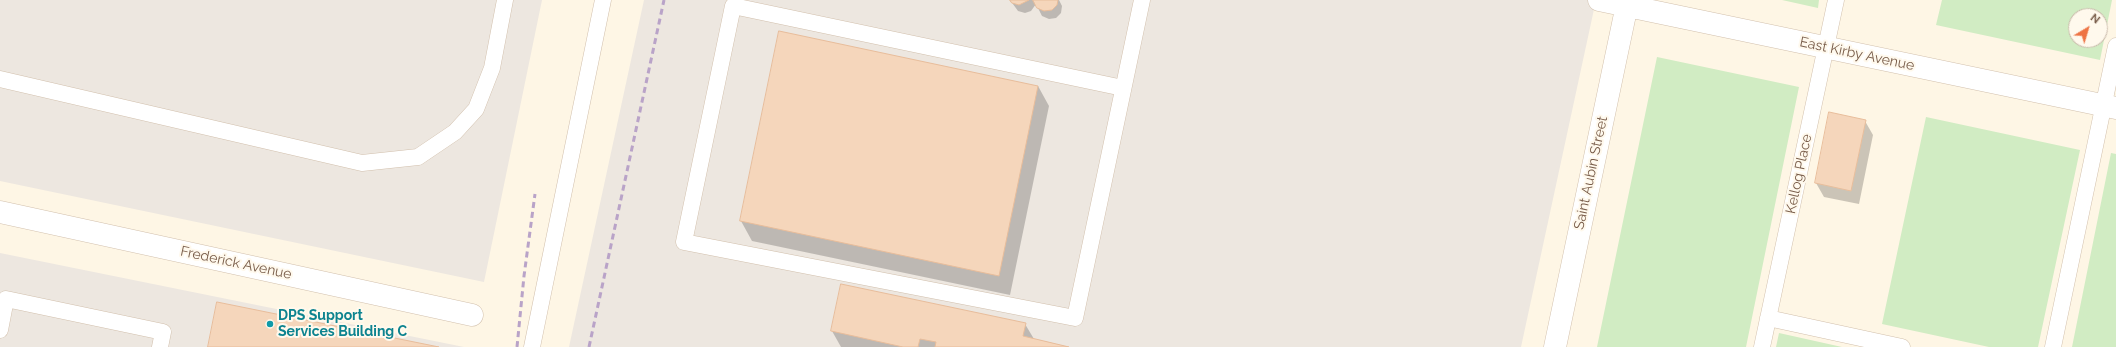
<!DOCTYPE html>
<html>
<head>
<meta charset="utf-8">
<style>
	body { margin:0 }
	#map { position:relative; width:2116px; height:347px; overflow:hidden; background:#fef6e5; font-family:Raleway,sans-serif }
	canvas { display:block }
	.north { position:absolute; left:2068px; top:8px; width:40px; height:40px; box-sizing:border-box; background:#fff9ed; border:1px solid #c9baab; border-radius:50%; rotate:38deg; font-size:11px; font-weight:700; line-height:16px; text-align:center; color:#785c49 }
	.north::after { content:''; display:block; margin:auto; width:14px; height:18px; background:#ee7444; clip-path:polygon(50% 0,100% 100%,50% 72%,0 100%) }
</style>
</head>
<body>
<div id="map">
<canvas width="2116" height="347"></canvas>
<div class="north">N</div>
</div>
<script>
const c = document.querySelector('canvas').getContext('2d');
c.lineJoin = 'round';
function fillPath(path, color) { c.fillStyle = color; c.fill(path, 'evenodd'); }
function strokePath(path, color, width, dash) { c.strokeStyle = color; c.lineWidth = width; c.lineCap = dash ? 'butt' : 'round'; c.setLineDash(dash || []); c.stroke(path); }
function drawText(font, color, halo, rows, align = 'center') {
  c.font = font + ' Raleway,sans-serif'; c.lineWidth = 4; c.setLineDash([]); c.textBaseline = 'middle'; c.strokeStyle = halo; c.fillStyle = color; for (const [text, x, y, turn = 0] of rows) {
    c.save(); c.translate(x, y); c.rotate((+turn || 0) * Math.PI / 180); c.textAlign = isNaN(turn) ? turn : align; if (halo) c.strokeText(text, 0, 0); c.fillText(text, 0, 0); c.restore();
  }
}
const industrial = new Path2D(`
	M0,0H542L484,282L0,181Z
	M644,0H1596L1521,347H569Z
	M0,253L464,347H0Z`);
const green = new Path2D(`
	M1782,0H1819L1818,8Z
	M1942,0H2112L2100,60L1936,25ZM2076,16H2100V40H2076Z
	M1657,57L1799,87L1746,347H1597Z
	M1926,117L2080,150L2038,347H1989L1882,324Z
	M2111,153L2116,154V347H2072Z
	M1779,333L1842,347H1776Z`);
const shadow = new Path2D(`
	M1010,0H1059L1062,6L1061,13L1056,18L1049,19L1042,16L1036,4L1031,11L1025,13L1018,11Z
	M1038,86L1049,106L1010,295L752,241L741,221Z
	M1865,121L1873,135L1859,204L1824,197L1816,183Z
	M842,285L1025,324L1034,339L1069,347H841L832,331Z`);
const building = new Path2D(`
	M1010,0H1029L1019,5L1012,3Z
	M1033,0H1058L1057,5L1052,10L1044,11L1037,8Z
	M779,31L1038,86L999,276L740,221Z
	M1829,112L1866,120L1851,191L1815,183Z
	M841,284L1026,323L1023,336L1069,347H935L936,342L920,339L918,347H903L831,331Z
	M217,302L439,347H208Z`);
const service = new Path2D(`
	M0,79L362,163L418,157L455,132L476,109L492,68L505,0
	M1123,88L733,6L684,242L1075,318L1142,0
	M1768,318L1902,347
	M0,330L6,299L163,332L160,347
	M532,347L603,0
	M1762,347L1836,0
	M2053,347L2116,46`);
const minor = new Path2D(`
	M1599,0L2116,108
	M0,212L472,315
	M1555,347L1628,0`);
const rail = new Path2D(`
	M517,347L524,276L535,194
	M589,347L664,0`);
const markers = [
	[270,324,4,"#0f9aa8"]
];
const streetNames = [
	["East Kirby Avenue",1857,54,12],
	["Saint Aubin Street",1591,173,-78],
	["Kellog Place",1799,174,-78],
	["Frederick Avenue",236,263,12]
];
const cultureNames = [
	["DPS Support",278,316],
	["Services Building C",278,332]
];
fillPath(industrial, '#ede7e0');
fillPath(green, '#d1ecc3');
fillPath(shadow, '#0003');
fillPath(building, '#f5d6bb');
strokePath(building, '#e8bd9b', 1);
strokePath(service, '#d2c0ad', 17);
strokePath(minor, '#d2c0ad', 23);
strokePath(service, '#fff', 16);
strokePath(minor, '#fff', 22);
strokePath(rail, '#b9a3c8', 3, [6, 4]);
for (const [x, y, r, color] of markers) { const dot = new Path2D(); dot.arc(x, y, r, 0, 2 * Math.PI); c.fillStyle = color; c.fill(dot); strokePath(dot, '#fff9ed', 1.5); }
drawText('14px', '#785c49', '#fff9ed', streetNames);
drawText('bold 14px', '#0d838f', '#fff9ed', cultureNames, 'left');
</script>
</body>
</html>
